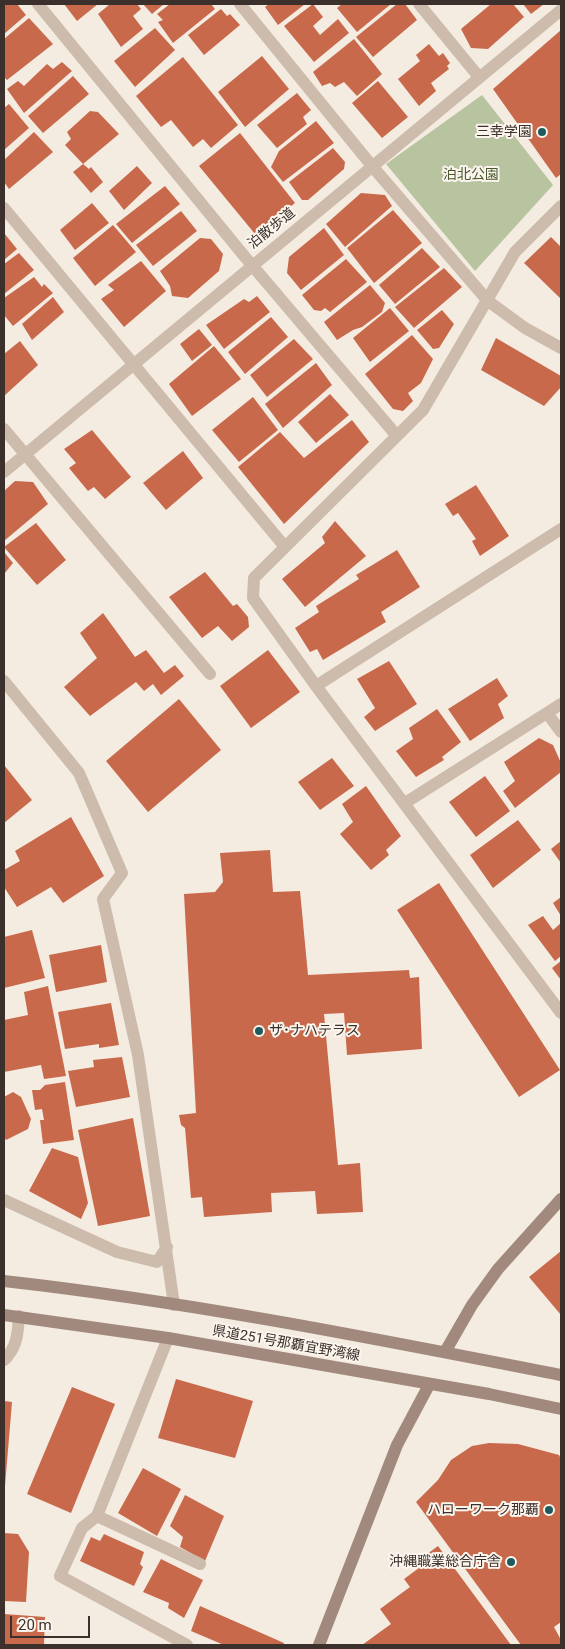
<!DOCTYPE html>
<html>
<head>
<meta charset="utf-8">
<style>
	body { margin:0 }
	#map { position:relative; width:565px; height:1649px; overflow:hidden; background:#f4ebe1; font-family:Roboto,sans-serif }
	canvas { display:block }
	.frame { position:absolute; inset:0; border:5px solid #3b302b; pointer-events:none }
	.scale { position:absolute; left:10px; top:1616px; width:80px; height:22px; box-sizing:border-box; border:2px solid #3b302b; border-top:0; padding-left:6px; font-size:15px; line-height:18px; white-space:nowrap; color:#3b302b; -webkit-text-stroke:4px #fbf5ee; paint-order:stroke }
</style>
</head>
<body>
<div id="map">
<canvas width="565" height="1649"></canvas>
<div class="frame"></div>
<div class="scale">20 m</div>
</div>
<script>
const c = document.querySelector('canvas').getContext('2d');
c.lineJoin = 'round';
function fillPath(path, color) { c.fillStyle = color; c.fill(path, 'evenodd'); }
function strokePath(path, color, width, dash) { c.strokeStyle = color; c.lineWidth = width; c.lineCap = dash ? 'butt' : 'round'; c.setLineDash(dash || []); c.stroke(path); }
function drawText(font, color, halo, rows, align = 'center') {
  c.font = font + ' Roboto,"Noto Sans JP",sans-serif'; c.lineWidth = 4; c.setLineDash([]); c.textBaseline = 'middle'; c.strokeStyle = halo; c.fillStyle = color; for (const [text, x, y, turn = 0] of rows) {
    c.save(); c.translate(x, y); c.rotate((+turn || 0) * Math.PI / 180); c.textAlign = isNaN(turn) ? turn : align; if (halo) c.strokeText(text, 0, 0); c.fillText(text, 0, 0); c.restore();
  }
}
const green = new Path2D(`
	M482,95L553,185L475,271L386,164Z`);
const building = new Path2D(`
	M4,4H17L26,15L4,34Z
	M64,4H98L77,21Z
	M110,4H137L141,9L133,16L143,29L121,47L98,14Z
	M143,4H164L152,14Z
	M170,4H211L215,9L173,43L158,22L163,20L157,14Z
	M269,4H305L278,25L265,7Z
	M313,4L323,17L313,26L320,35L338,19L349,33L314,62L284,26Z
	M342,4H391L357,32L337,8Z
	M397,4H405L417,20L373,57L356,37Z
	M491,4H513L524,17L488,49L471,48L461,29Z
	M523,4H544L531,14Z
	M221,9L227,16L230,14L240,25L204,55L188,35Z
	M29,18L53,44L7,80L4,77V39Z
	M155,28L175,50L135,87L114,61Z
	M561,30V174L556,178L493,89Z
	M354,39L382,74L357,96L344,82L335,87L330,83L322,86L313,72Z
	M429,44L439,56L443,53L450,63L447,66L449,69L431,83L436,91L419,106L398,79L420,61L416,55Z
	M262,56L289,89L245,127L218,92Z
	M183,57L238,125L211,148L203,139L193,147L171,120L161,127L136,96Z
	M62,62L72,71L24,113L7,89L18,81L24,86L47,64L53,69Z
	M73,76L89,94L43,133L28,116Z
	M378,81L408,117L382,138L352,103Z
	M297,93L311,110L303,117L307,124L277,148L257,125Z
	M9,104L29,128L4,150V108Z
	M90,111L98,112L119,134L83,164L65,145L71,139L67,132Z
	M316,121L334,143L283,182L271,167L279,151Z
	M34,132L53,152L9,189L4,182V160Z
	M240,133L295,203L255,234L199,166Z
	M333,148L345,162L344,169L308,200H302L289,182Z
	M83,164L89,169L91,167L103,182L91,193L73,172Z
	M137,166L152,183L124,210L109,191Z
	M165,186L180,204L132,243L116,224Z
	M361,193L385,195L392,206L345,247L326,224Z
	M92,203L109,223L75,250L60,230Z
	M393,210L422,243L374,283L347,248Z
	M181,211L197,231L153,266L136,245Z
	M113,225L136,252L95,286L73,258Z
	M324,228L344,255L301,290L287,273L289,257Z
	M4,233L17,249L4,260Z
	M551,237L561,247V299L524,263Z
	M200,238L211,239L223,254L219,271L188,298L172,296L170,286L160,271Z
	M422,248L440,267L395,304L379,285Z
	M19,253L34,270L4,294V264Z
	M346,259L367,282L330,312L325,308L321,311L314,310L302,295Z
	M141,261L166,291L124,327L101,299L114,290L108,285Z
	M444,268L462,287L414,328L395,307Z
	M34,277L42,287L44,284L53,293L13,326L4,315V298Z
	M370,285L385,303L382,312L362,327L353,330L337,340L324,322Z
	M257,296L270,312L224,349L206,325L244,299L249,302Z
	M53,297L64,312L32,340L22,324Z
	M390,308L409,331L370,362L353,338Z
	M442,310L454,324L439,348L433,349L417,330Z
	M271,317L288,337L245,374L228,352Z
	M199,329L212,345L192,361L180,344Z
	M412,335L433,359L421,383L408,393L413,401L403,411L393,409L365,374Z
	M496,338L561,376V387L544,406L481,370Z
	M294,339L313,359L267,397L250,375Z
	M20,341L38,365L4,396V354Z
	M214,346L241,379L192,416L169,384Z
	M316,363L332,385L283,428L265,404Z
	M330,394L349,415L316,443L298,422Z
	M253,397L278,430L239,462L212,430Z
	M352,420L369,442L284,524L238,467L280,432L304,458Z
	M92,430L131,477L105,499L94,487L88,491L69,468L76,463L64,449Z
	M183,451L203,478L166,510L143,483Z
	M15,481L33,482L48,504L4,541V491Z
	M476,485L509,536L480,556L472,541L476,539L458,513L453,516L445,504Z
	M335,521L366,556L305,607L282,579L325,543L322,537Z
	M36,523L66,560L37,585L4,547Z
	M397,550L420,587L381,612L386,622L323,660L317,649L310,652L295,628L319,612L316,606L359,579L356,575Z
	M4,552L13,563L4,574Z
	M205,572L233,606L237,604L248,617L249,627L232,641L218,626L202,638L169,597Z
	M103,613L135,657L146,650L164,673L175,665L184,676L161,695L153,684L144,691L136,682L90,716L64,687L97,658L80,633Z
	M268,650L300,692L251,728L220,686Z
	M389,661L417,704L375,731L364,717L375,708L357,679Z
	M497,678L508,696L498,704L504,718L470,741L448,709Z
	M179,699L221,750L148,812L106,761Z
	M437,709L461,742L442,757L444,760L416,777L396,751L413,739L409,728Z
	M539,738L553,745L561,763V772L515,808L503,791L515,781L504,762Z
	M332,758L354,786L320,810L298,782Z
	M4,765L32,800L4,823Z
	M485,776L510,811L476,837L449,802Z
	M366,786L401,836L386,850L389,855L371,870L340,834L353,822L342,804Z
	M71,817L104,876L63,903L51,887L17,907L4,887V870L20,861L15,851Z
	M518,820L541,850L493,888L470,855Z
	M561,841V863L551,849Z
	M270,850L273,892L300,891L308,975L409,970L410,978L419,977L422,1049L347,1055L344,1013L324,1014L338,1165L360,1163L363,1212L317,1214L315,1191L271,1193L272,1212L204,1217L202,1197L191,1198L185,1128L181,1125L179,1115L196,1113L184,894L215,892L223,882L220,853Z
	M439,883L560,1070L519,1097L397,910Z
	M561,897V916L553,903Z
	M543,916L553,930L561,923V956L555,961L528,925Z
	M32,930L45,978L4,988V937Z
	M101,945L107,982L56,992L49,955Z
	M561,961V980L552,968Z
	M48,986L66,1076L44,1079L41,1065L4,1072V1020L28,1015L24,992Z
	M111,1003L119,1045L99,1048V1044L65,1049L58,1012Z
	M122,1057L130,1097L76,1107L68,1071L94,1067L93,1060Z
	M65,1082L74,1140L43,1144L40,1120H44L42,1109L35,1110L32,1090H40L45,1085Z
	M13,1092L21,1097L31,1119L28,1129L6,1140L4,1137V1097Z
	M133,1118L150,1216L98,1226L78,1130Z
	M52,1148L78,1157L88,1203L81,1219L29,1191Z
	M561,1251V1315L529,1277Z
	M176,1379L253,1401L235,1458L158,1438Z
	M72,1387L115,1404L71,1513L27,1494Z
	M4,1401L12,1402L5,1486H4Z
	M489,1443L518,1444L559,1455L561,1459V1622L554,1627L561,1640V1645H521L416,1502L438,1480L451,1460L472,1446Z
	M143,1468L181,1489L157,1536L118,1513Z
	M185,1495L224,1516L205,1561L180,1547L183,1537L170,1526Z
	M4,1533L18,1534L29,1552L26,1602L4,1601Z
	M104,1534L144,1552L140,1564L143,1567L134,1586L80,1561L91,1537L100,1541Z
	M438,1546L511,1645H362L391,1624L380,1609L410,1587L404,1579L423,1565L419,1560Z
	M161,1559L203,1580L184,1618L168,1608L169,1603L143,1592Z
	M200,1606L284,1643L283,1645H224L191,1631Z
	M4,1614L45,1617L44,1645H4Z`);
const street = new Path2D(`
	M38,4L245,257L397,436
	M240,4L372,166L488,301L525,328L561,348
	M419,4L479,77
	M561,206L515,252L423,410L254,578L253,598L316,686L561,1013
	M4,208L285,547
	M4,429L210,674
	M4,472L561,10
	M4,681L79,773L122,873L103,899L138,1055L174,1305
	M316,686L561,529
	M547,713L561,732
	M405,803L561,704
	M4,1200L117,1252L157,1262L167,1247
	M168,1338L97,1516L82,1528L60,1576L187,1645
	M4,1360C17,1348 18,1333 19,1316
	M97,1516L200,1564`);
const secondary = new Path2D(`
	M4,1281C191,1302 377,1339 561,1375
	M4,1315L168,1338L489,1394L561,1409
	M445,1352L472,1305L498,1269L561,1199
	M319,1645L397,1445L429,1385`);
const markers = [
	[542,132,5,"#1f5a5e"],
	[259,1031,5,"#1f5a5e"],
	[549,1510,5,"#1f5a5e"],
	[511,1562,5,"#1f5a5e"]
];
const poiNames = [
	["三幸学園",532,132],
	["ザ･ナハテラス",269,1031,"left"],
	["ハローワーク那覇",539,1510],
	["沖縄職業総合庁舎",501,1562]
];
const parkNames = [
	["泊北公園",471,175]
];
const streetNames = [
	["泊散歩道",272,229,-39],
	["県道251号那覇宜野湾線",286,1344,10]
];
fillPath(green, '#b8c4a0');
fillPath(building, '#c8694b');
strokePath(street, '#cdbbac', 12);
strokePath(secondary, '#a18a7d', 12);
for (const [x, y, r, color] of markers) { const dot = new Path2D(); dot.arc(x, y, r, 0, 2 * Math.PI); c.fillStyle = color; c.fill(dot); strokePath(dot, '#fbf5ee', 2); }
drawText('14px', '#3b302b', '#fbf5ee', poiNames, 'right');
drawText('14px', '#4a5a2e', '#fbf5ee', parkNames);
drawText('14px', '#3b302b', '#fbf5ee', streetNames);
</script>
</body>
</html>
